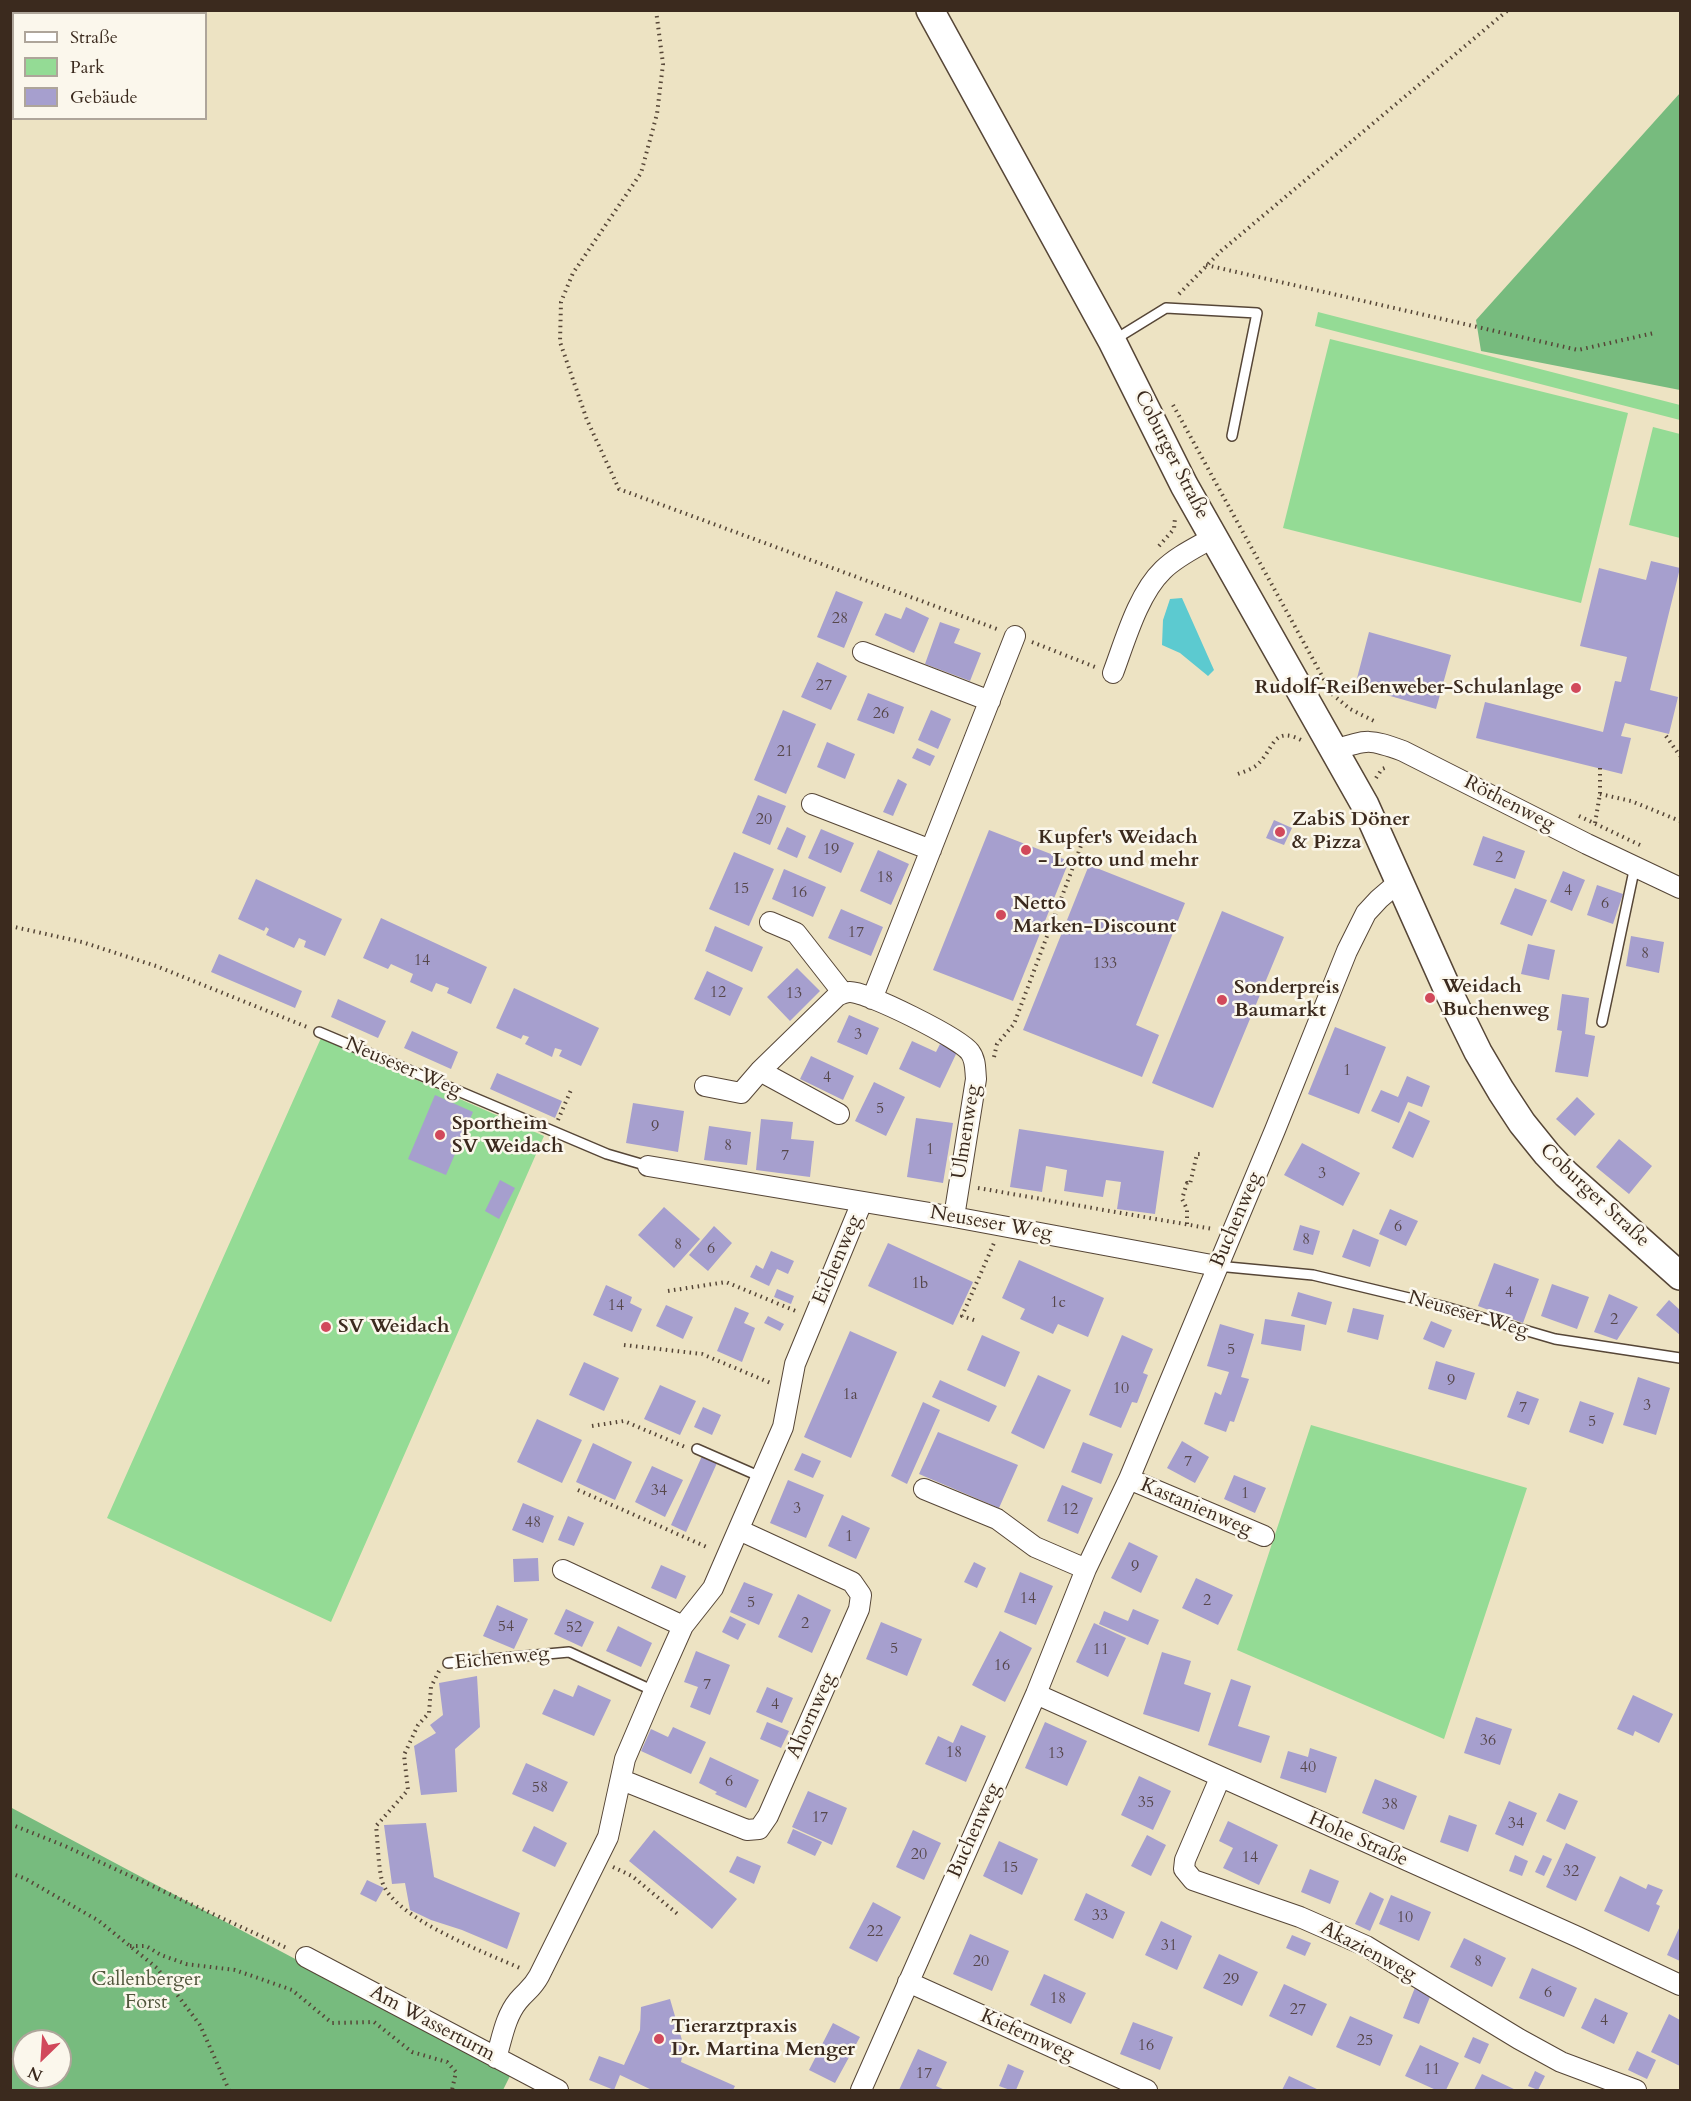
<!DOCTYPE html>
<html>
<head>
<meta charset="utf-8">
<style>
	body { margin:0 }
	#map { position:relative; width:1691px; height:2101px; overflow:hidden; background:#ede3c3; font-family:Cardo,serif }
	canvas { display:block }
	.frame { position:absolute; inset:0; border:12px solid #3b2a1e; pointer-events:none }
	.legend { position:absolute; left:12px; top:12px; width:195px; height:108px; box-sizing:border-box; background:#fbf7ec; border:2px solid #aea59a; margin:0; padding:8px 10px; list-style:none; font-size:18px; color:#3b2a1e }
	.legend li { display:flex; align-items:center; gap:12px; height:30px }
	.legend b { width:30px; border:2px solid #aea59a }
	.north { position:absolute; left:12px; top:2029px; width:60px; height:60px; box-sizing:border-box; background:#fbf7ec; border:2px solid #aea59a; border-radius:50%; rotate:205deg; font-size:16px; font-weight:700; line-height:24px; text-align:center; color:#3b2a1e }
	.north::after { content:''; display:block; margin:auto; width:21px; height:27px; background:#d1495b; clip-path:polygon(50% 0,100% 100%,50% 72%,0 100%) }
</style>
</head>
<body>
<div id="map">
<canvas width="1691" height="2101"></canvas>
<div class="frame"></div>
<ul class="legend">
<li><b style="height:8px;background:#fff"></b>Straße</li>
<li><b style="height:16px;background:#94db95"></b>Park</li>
<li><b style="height:16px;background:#a69fce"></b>Gebäude</li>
</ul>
<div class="north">N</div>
</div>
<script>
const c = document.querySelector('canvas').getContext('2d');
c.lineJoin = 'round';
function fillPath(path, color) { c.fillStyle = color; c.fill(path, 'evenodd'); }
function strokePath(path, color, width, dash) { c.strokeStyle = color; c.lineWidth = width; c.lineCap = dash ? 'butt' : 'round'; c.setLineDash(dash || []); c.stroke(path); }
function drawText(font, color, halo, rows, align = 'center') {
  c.font = font + ' Cardo,serif'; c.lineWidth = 5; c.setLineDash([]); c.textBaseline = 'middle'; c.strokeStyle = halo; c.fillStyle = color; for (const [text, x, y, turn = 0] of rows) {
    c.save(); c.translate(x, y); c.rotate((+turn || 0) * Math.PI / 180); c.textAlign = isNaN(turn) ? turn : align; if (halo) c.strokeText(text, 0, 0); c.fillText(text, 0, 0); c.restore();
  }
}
const green = new Path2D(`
	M1318,312L1680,405V420L1315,326Z
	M1330,339L1628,413L1581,603L1283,528Z
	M1653,427L1680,434V538L1629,525Z
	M321,1038L544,1136L331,1622L107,1518Z
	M1311,1425L1527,1488L1444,1739L1237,1650Z`);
const forest = new Path2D(`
	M1680,93V390L1481,351L1476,320Z
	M10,1807L511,2074L503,2090H11ZM24,2041H60V2077H24Z`);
const water = new Path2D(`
	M1182,598L1214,670L1208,676L1180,653L1162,645L1163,620L1170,599Z`);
const building = new Path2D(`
	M1651,561L1680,568L1650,690L1678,697L1669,734L1625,723L1621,736L1631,738L1622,774L1476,738L1485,702L1603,732L1615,681L1621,682L1627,657L1580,646L1599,568L1646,580Z
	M836,591L863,602L844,648L817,637Z
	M906,607L929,618L914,653L875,635L885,613L901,619Z
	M940,622L960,629L954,643L981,653L970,681L925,664Z
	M1369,632L1451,655L1436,709L1355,686Z
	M817,662L847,676L831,710L801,697Z
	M868,693L904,707L894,734L857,720Z
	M783,710L816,724L786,794L754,780Z
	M931,710L951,719L938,749L918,740Z
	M827,742L855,754L845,779L817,767Z
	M917,748L935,756L930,766L912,758Z
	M898,779L907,784L893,816L883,812Z
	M758,795L786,806L770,845L742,833Z
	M1274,820L1292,828L1284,845L1266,838Z
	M787,827L806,836L797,858L777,849Z
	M821,829L854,843L841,873L808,858Z
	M989,830L1069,861L1013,1001L933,970Z
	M1483,836L1525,851L1515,879L1473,865Z
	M878,850L909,864L891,905L860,891Z
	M734,852L774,869L749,926L709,909Z
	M1089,865L1185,903L1136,1025L1159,1035L1142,1077L1023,1030Z
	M784,869L826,887L813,917L772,899Z
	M1563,871L1585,880L1572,911L1550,902Z
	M256,879L342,919L325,956L304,947L306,941L299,938L294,948L266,935L269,929L266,927L264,931L238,919Z
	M1597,885L1623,894L1613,924L1587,915Z
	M1515,888L1547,900L1532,936L1500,924Z
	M841,909L883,927L871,956L828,938Z
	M1222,911L1284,937L1213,1108L1152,1083Z
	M381,918L487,967L471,1004L447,993L449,988L436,983L432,992L410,982L413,974L391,964L388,969L363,958Z
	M715,926L763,947L752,972L705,951Z
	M1631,936L1664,942L1659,973L1626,966Z
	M1528,944L1555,950L1549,980L1521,974Z
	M219,954L302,991L295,1008L211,972Z
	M797,968L820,991L790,1021L767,997Z
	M707,971L743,988L730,1016L694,999Z
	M514,988L599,1028L581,1066L559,1056L562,1050L555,1048L552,1057L525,1044L529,1037L523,1035L521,1039L496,1028Z
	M1562,994L1589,998L1585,1034L1595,1036L1588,1077L1555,1072L1562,1031L1557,1030Z
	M338,999L386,1021L378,1038L331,1017Z
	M849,1015L879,1028L867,1055L837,1042Z
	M1335,1027L1386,1047L1359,1114L1308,1094Z
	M412,1031L458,1052L451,1069L404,1048Z
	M912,1041L936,1052L940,1044L957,1052L940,1088L899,1069Z
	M811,1056L854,1076L843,1100L800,1079Z
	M497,1073L562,1101L555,1118L490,1089Z
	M1407,1076L1430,1086L1422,1107L1408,1102L1399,1123L1371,1111L1381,1090L1398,1097Z
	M874,1082L905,1097L886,1136L855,1121Z
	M435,1095L473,1112L446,1175L408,1159Z
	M1577,1097L1595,1114L1575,1136L1556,1119Z
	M633,1103L684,1111L678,1152L626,1143Z
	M1409,1111L1430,1121L1413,1158L1392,1148Z
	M916,1118L953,1123L943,1183L907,1177Z
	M761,1119L793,1122L791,1139L814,1141L810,1177L756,1170Z
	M709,1126L751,1132L747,1165L704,1160Z
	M1019,1129L1164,1151L1155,1214L1117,1209L1121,1182L1106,1180L1103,1197L1064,1191L1067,1170L1046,1166L1042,1192L1010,1187Z
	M1619,1139L1652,1166L1629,1194L1596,1167Z
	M1302,1143L1360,1173L1343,1206L1284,1175Z
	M500,1180L515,1188L499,1219L485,1211Z
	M664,1207L700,1239L674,1268L638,1235Z
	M1390,1209L1418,1221L1406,1246L1379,1234Z
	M1300,1225L1320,1231L1313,1255L1293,1250Z
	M714,1226L732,1243L708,1271L689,1255Z
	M1353,1229L1379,1240L1370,1267L1342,1257Z
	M888,1243L973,1282L953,1325L868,1286Z
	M771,1251L794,1261L788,1274L777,1269L769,1286L750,1277L756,1265L763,1269Z
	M1019,1260L1104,1298L1088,1337L1058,1324L1053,1334L1020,1319L1025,1309L1002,1298Z
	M1494,1263L1539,1279L1523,1323L1478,1306Z
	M1552,1284L1589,1297L1577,1329L1541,1316Z
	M606,1285L632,1297L630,1303L642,1309L632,1332L593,1315Z
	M777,1289L794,1296L791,1304L774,1297Z
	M1298,1292L1332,1302L1326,1325L1291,1316Z
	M1609,1294L1638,1307L1617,1340L1594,1332Z
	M1669,1300L1680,1310V1335L1656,1315Z
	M666,1305L693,1317L683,1339L656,1326Z
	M735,1307L749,1313L744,1323L755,1328L742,1362L717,1351Z
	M1353,1308L1384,1315L1378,1340L1347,1332Z
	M768,1316L784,1324L780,1331L764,1323Z
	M1265,1319L1305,1325L1301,1351L1261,1344Z
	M1431,1321L1452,1330L1444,1348L1423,1339Z
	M1220,1324L1254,1334L1241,1377L1249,1379L1234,1422L1230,1421L1226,1432L1204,1424L1215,1392L1221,1395L1229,1372L1207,1366Z
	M850,1331L897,1352L851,1458L804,1437Z
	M982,1335L1020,1352L1005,1387L967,1370Z
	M1122,1335L1153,1349L1143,1373L1148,1375L1137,1403L1132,1402L1121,1428L1089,1415Z
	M1436,1361L1475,1373L1466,1400L1428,1389Z
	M584,1362L619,1378L604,1411L569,1395Z
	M1038,1375L1071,1390L1044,1449L1011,1433Z
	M1638,1377L1670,1388L1656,1435L1623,1425Z
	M940,1380L997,1406L989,1422L932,1397Z
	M660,1385L696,1401L680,1435L644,1419Z
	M1517,1391L1539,1399L1529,1425L1507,1417Z
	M1580,1401L1614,1413L1603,1444L1569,1432Z
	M923,1402L940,1410L907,1484L891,1476Z
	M703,1407L721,1415L712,1435L694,1427Z
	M537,1419L582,1440L562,1483L517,1462Z
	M938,1432L1018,1465L999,1508L919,1474Z
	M1182,1441L1209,1457L1195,1483L1167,1468Z
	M1083,1442L1113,1454L1101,1484L1071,1472Z
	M593,1443L632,1462L615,1500L576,1482Z
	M802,1453L821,1461L813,1478L794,1470Z
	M702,1456L717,1463L686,1532L671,1525Z
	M652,1466L683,1480L665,1517L635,1502Z
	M1234,1475L1266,1488L1255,1513L1224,1499Z
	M788,1480L824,1495L806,1538L770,1523Z
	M1062,1485L1093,1498L1078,1534L1047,1521Z
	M523,1503L554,1516L543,1543L512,1530Z
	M842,1515L870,1528L856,1559L828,1546Z
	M568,1516L584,1523L574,1546L558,1540Z
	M1129,1542L1158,1556L1141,1593L1111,1578Z
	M538,1558L539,1581L514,1582L513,1559Z
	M974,1562L986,1568L977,1588L964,1582Z
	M661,1565L686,1576L676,1599L651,1588Z
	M1020,1572L1053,1586L1036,1625L1004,1612Z
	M1196,1578L1233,1595L1218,1625L1182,1608Z
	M744,1582L773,1594L759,1625L730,1612Z
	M798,1594L831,1610L812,1653L778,1637Z
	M497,1605L528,1619L514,1649L483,1636Z
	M566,1609L594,1622L582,1647L554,1634Z
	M1133,1609L1159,1620L1148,1645L1099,1624L1104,1611L1128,1621Z
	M730,1616L746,1624L738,1640L722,1632Z
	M881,1622L922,1639L907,1676L866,1659Z
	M1094,1623L1126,1638L1108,1677L1076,1662Z
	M618,1626L652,1643L641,1667L606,1651Z
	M1000,1631L1032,1648L1005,1702L972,1685Z
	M696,1651L730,1665L710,1715L690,1707L698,1687L684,1682Z
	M1162,1652L1191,1661L1184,1684L1211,1693L1199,1732L1143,1714Z
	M477,1676L480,1727L455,1749L457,1792L421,1795L414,1746L436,1733L430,1725L443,1715L439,1683Z
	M1231,1679L1251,1686L1238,1726L1270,1736L1261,1763L1208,1745Z
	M578,1685L611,1700L594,1736L542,1714L554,1689L573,1697Z
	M767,1687L793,1698L782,1723L756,1712Z
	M1633,1695L1673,1714L1659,1743L1635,1731L1633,1736L1617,1729Z
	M1476,1717L1512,1729L1500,1765L1464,1753Z
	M767,1722L789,1731L781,1748L760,1739Z
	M1045,1722L1087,1741L1067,1786L1025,1768Z
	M961,1725L986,1736L966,1782L925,1764L938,1736L953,1743Z
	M673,1727L706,1742L691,1774L641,1751L651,1729L668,1737Z
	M1310,1748L1337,1757L1326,1793L1280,1778L1288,1751L1308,1757Z
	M710,1757L759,1780L746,1808L715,1794L717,1792L699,1783Z
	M526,1763L568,1782L553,1812L512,1794Z
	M1139,1776L1171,1791L1153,1830L1121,1815Z
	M1375,1779L1417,1796L1404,1830L1362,1813Z
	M808,1791L847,1808L832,1845L792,1827Z
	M1559,1793L1578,1801L1565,1830L1546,1821Z
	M1509,1801L1537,1813L1523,1846L1495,1834Z
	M1449,1815L1477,1825L1468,1852L1440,1842Z
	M1228,1821L1278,1845L1259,1885L1223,1868L1233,1848L1219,1841Z
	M426,1823L434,1877L520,1913L507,1949L462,1930L431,1920L410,1910L405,1883L392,1884L384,1825Z
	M534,1826L567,1843L555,1867L522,1851Z
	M793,1829L822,1842L815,1856L787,1843Z
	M654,1830L737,1899L712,1929L629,1861Z
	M913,1830L941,1843L924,1880L896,1867Z
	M1147,1835L1166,1845L1151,1876L1131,1866Z
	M999,1841L1038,1859L1022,1895L983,1876Z
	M1566,1843L1596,1857L1576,1901L1546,1887Z
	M1515,1855L1528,1861L1522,1876L1509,1871Z
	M1543,1855L1552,1859L1544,1876L1535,1872Z
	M737,1856L761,1866L754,1884L729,1872Z
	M1310,1869L1339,1881L1330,1904L1301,1892Z
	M1620,1876L1646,1889L1648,1884L1663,1890L1656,1904L1660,1906L1649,1932L1604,1911Z
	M367,1880L384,1888L376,1902L360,1894Z
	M1370,1892L1384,1899L1370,1931L1355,1924Z
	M1086,1893L1125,1912L1113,1939L1074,1920Z
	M1391,1895L1431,1912L1419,1941L1379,1924Z
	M873,1902L901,1917L877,1962L849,1948Z
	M1161,1921L1192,1936L1177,1970L1145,1955Z
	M1680,1926V1961L1667,1955Z
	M970,1934L1009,1951L992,1991L953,1974Z
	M1292,1935L1311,1943L1305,1956L1286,1948Z
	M1464,1938L1506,1958L1492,1987L1450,1967Z
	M1219,1954L1258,1972L1242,2006L1203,1988Z
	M1532,1968L1577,1988L1564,2017L1519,1998Z
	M1044,1974L1086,1993L1071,2024L1030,2005Z
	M1284,1984L1327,2004L1312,2036L1269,2016Z
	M1416,1985L1432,1992L1419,2024L1403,2018Z
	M1595,1998L1628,2013L1614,2044L1581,2028Z
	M670,1999L684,2047L681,2062L735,2086L733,2090H652L620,2075L614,2090L589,2080L599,2056L624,2065L640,2030L641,2007Z
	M1669,2014L1680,2020V2066L1651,2052Z
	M1350,2016L1393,2035L1380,2066L1336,2047Z
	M1133,2022L1173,2037L1160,2070L1120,2054Z
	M833,2023L860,2037L835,2083L809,2070Z
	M1473,2037L1489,2044L1480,2064L1464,2057Z
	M1420,2045L1459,2063L1446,2090H1436L1405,2076Z
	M918,2049L947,2062L936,2086L945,2090H899Z
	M1637,2051L1656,2060L1647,2079L1628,2070Z
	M1008,2064L1024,2071L1016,2090H1010L999,2086Z
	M1535,2071L1545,2076L1538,2090L1528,2086Z
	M1482,2074L1516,2090H1474Z
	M1289,2076L1319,2090H1282Z`);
const path = new Path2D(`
	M656,10L663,64L657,114L641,173L573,273L561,302L560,342L587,420L619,489L997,629
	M1206,265L1578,350L1654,333
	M1179,294L1221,251L1508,10
	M1173,405L1332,694L1350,709L1376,722
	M1159,546L1174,529L1175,518
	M1032,642L1095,667
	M1666,736L1680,756
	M1238,774C1246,771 1255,768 1260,762C1274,747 1274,726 1301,740
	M1376,778L1382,769L1387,767
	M1600,794L1631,801L1680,821
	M1579,816L1640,845
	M1595,823L1600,794V768
	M10,926L82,942L156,966L307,1027
	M994,1057L997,1044L1014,1024L1085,835
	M558,1120L571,1090
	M978,1188L1213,1229
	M1187,1224V1209L1182,1199L1187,1183L1190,1184L1197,1154H1204
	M668,1291L726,1282L798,1312
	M974,1320L962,1316L994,1243
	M624,1345L702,1354L773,1384
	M592,1426L624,1421L685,1447
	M578,1490L709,1548
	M439,1671L431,1687L429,1713L418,1725L404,1755L408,1790L376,1826C378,1844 378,1864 382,1881C392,1918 489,1954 522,1969
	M10,1824L65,1846L289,1949
	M613,1867L632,1876L680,1916
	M10,1873L24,1878L99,1921L157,1968L200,2025L229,2090
	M130,1946H146L161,1955L186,1964L235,1970L292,1990L332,2023L374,2022L412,2052L447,2062L456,2072L452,2090`);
const lane = new Path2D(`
	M1114,340L1166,308L1257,313L1232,436
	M1602,1022L1635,866
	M319,1032L607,1154L648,1166
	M1217,1266L1313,1275L1442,1306L1555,1339L1680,1358
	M697,1449L761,1477
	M448,1663L569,1652L654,1691`);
const street = new Path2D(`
	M863,652L990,701
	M1113,673C1125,641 1138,594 1163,570C1177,556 1197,547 1214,537
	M1334,750C1369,739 1369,739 1403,751L1587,844L1680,888
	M812,804L931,850
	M770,922L796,933L843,993
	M872,999L1015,636
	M760,1071L839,1114
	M705,1086L741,1093L760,1071L837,996C841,994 845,992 850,992C867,992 960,1038 970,1052C976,1060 975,1069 976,1079L954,1217
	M648,1166L954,1217L1217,1266
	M1129,1479L1264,1536
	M924,1489L997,1519L1035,1547L1086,1569
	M563,1570L683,1626
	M1036,1694L1578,1937L1680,1985
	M1220,1778L1185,1860L1184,1869L1193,1880L1300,1917L1366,1946L1519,2039L1561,2062L1636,2090
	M622,1780L747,1830L759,1829L768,1816L859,1609L861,1595L852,1582L739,1530
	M306,1957L558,2090
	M908,1982L1147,2090
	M496,2058C502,2039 505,2017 518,2001C526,1991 532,1989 539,1976L608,1837L625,1759L654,1691L683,1626L713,1588L783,1427L795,1364L862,1202
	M861,2090L1036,1694L1086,1569L1129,1479L1275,1130L1347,951L1366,913L1379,899L1400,881`);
const secondary = new Path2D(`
	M930,10L1112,341L1184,485L1365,805L1450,995L1478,1052L1501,1091L1522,1123L1547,1154L1566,1174L1680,1276`);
const markers = [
	[1576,688,6,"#d1495b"],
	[1280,832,6,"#d1495b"],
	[1026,850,6,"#d1495b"],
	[1001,915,6,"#d1495b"],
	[1430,998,6,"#d1495b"],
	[1222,1000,6,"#d1495b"],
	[440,1135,6,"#d1495b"],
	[326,1327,6,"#d1495b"],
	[659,2039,6,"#d1495b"]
];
const numberNames = [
	["28",840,619],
	["27",824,686],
	["26",881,714],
	["21",785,752],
	["20",764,820],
	["19",831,850],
	["2",1499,858],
	["18",885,878],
	["15",741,889],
	["4",1568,891],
	["16",799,893],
	["6",1605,904],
	["17",856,933],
	["8",1645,954],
	["14",422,961],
	["133",1105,964],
	["12",718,993],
	["13",794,994],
	["3",858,1035],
	["1",1347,1071],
	["4",827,1078],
	["5",880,1109],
	["9",655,1127],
	["8",728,1146],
	["1",930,1150],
	["7",785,1156],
	["3",1322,1174],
	["6",1398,1227],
	["8",1306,1240],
	["8",678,1245],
	["6",711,1249],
	["1b",920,1284],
	["4",1509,1293],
	["1c",1058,1303],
	["14",616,1306],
	["2",1614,1320],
	["5",1231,1350],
	["9",1451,1381],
	["10",1121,1389],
	["1a",850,1395],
	["3",1647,1406],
	["7",1523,1408],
	["5",1592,1422],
	["7",1188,1462],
	["34",659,1491],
	["1",1245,1494],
	["3",797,1509],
	["12",1070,1510],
	["48",533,1523],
	["1",849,1537],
	["9",1135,1567],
	["14",1028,1599],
	["2",1207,1601],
	["5",751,1603],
	["2",805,1624],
	["54",506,1627],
	["52",574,1628],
	["5",894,1649],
	["11",1101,1650],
	["16",1002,1666],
	["7",707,1685],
	["4",775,1705],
	["36",1488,1741],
	["18",954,1753],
	["13",1056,1754],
	["40",1308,1768],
	["6",729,1782],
	["58",540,1788],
	["35",1146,1803],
	["38",1390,1805],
	["17",820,1818],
	["34",1516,1824],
	["20",919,1855],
	["14",1250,1858],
	["15",1010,1868],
	["32",1571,1872],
	["33",1100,1916],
	["10",1405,1918],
	["22",875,1932],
	["31",1169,1946],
	["20",981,1962],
	["8",1478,1962],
	["29",1231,1980],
	["6",1548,1993],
	["18",1058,1999],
	["27",1298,2010],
	["4",1604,2021],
	["25",1365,2041],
	["16",1146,2046],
	["11",1432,2070],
	["17",924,2074]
];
const streetNames = [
	["Coburger Straße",1171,455,63],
	["Röthenweg",1509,804,27],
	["Neuseser Weg",403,1068,23],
	["Ulmenweg",967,1132,-81],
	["Coburger Straße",1594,1196,43],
	["Buchenweg",1237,1220,-67],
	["Neuseser Weg",991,1224,10],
	["Eichenweg",838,1260,-67],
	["Neuseser Weg",1468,1315,16],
	["Kastanienweg",1196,1508,23],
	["Eichenweg",502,1659,-6],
	["Ahornweg",812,1716,-66],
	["Buchenweg",975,1831,-66],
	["Hohe Straße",1358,1840,24],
	["Akazienweg",1368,1952,28],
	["Am Wasserturm",432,2024,28],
	["Kiefernweg",1027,2036,24]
];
const poiNames = [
	["Rudolf-Reißenweber-Schulanlage",1564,688,"right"],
	["ZabiS Döner",1292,820],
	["& Pizza",1292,843],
	["Kupfer's Weidach",1038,838],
	["- Lotto und mehr",1038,861],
	["Netto",1013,904],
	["Marken-Discount",1013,927],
	["Weidach",1442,987],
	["Buchenweg",1442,1010],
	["Sonderpreis",1234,988],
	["Baumarkt",1234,1011],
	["Sportheim",452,1124],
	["SV Weidach",452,1147],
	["SV Weidach",338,1327],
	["Tierarztpraxis",671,2027],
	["Dr. Martina Menger",671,2050]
];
const parkNames = [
	["Callenberger",146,1980],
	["Forst",146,2003]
];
fillPath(green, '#94db95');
fillPath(forest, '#77bb7e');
fillPath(water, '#5ccad0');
fillPath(building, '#a69fce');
strokePath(lane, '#564637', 12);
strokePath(street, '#564637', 22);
strokePath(secondary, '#564637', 30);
strokePath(path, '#564637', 4, [1.5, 4.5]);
strokePath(lane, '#fff', 9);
strokePath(street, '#fff', 20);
strokePath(secondary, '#fff', 27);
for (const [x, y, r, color] of markers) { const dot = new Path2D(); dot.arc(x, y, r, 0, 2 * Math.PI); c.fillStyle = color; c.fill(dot); strokePath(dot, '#fbf7ec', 2); }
drawText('16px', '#56474a', null, numberNames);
drawText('20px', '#3b2a1e', '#fbf7ec', streetNames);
drawText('bold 20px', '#3b2a1e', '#fbf7ec', poiNames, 'left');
drawText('20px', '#51563c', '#fbf7ec', parkNames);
</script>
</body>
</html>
